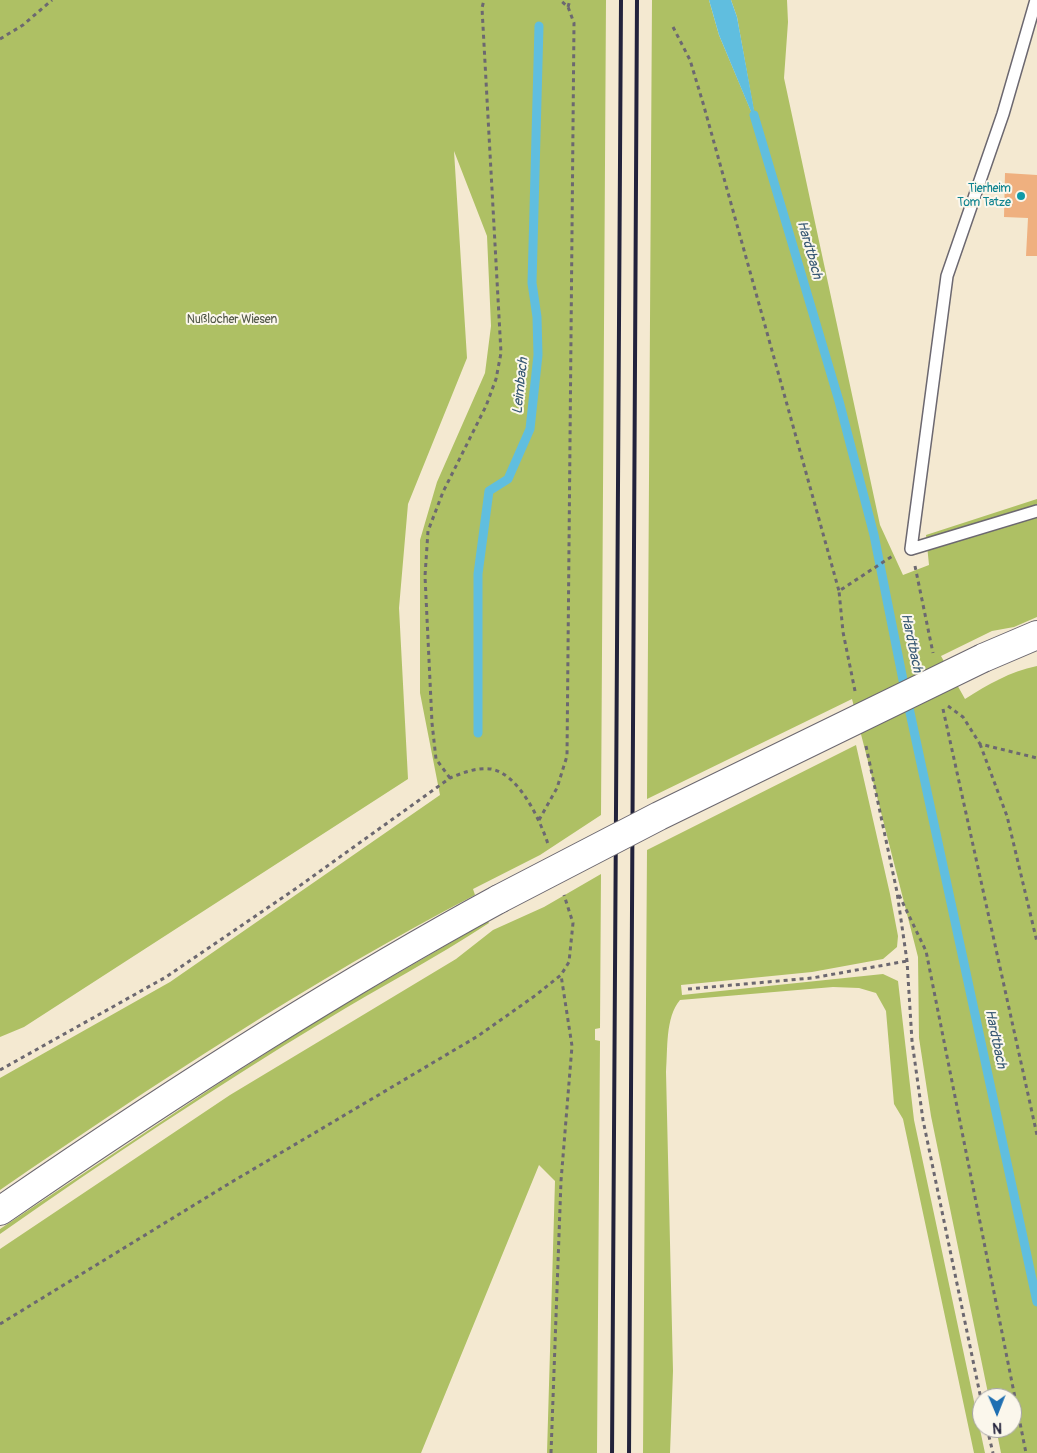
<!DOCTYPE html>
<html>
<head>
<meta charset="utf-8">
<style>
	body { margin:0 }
	#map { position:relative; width:1037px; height:1453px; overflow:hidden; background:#f4e9d1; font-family:Pangolin,sans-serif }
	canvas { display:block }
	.north { position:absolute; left:972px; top:1388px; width:50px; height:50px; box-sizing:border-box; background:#fbf7ec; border:1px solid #a4a2a5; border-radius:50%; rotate:179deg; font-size:14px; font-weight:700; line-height:20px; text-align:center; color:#22223b }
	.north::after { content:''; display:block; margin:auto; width:18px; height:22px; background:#1f6fb2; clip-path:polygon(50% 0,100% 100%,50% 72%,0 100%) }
</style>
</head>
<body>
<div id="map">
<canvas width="1037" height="1453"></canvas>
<div class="north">N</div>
</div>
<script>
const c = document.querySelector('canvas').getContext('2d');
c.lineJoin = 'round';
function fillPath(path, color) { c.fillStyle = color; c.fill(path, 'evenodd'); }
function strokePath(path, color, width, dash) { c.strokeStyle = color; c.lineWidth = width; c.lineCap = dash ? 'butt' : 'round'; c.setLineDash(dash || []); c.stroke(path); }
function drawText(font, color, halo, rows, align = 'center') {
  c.font = font + ' Pangolin,sans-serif'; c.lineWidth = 4; c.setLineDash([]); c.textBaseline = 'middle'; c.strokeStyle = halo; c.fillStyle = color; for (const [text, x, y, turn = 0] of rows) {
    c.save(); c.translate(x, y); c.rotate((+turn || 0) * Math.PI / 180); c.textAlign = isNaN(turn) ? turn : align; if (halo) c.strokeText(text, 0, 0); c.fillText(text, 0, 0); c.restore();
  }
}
const green = new Path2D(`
	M0,0H606L601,815L540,855L473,889L475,895C310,981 153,1085 0,1190V1078L170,982L440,795L420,693V540L437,482L485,373L491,326L487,236L454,151L467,358L408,504L399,608L408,779L24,1027L0,1037Z
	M652,0H709L719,35L756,123L737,17L731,0H787L788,22L784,78L880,525L903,575L929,565L926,535L1037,499V617L1014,627L992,631L941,656L965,699C989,684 1009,672 1037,666V1453H1001L996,1428H1012V1398H989L931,1116L919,1038L918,957L852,699L647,799Z
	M856,745L890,894L898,936L897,947L883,959L812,972L681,985L682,995L883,974L898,981L914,1120L985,1453H974L903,1119L894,1104L886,1011L876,993L859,988L833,987L680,1000C665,1018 668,1049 666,1072L673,1371L670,1453H643L647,850Z
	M601,874L600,1028L595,1029V1040L600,1041L597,1453H547L555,1181L539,1165L421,1453H0V1249L230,1095L456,959L493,930L544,907Z
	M488,921L489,923C436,958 380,987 326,1020C215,1087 107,1159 0,1234V1229L221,1082L326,1015Z`);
const water = new Path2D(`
	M709,0H731L737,17L757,126L719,35Z`);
const stream = new Path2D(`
	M754,115L839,401L874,535L903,680L1037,1302
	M478,733V574L489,491L508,479L530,429L538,355L537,317L532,283L539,26`);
const building = new Path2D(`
	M1005,173L1037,175V256H1026L1028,218L1004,217Z`);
const path = new Path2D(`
	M568,7L570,0
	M673,27L690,60L703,103L839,591
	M0,39L23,25L52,0
	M915,566L933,653
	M855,691L843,632L839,591L894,555
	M948,706L963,717L980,744L1037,758
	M943,709L1037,1135
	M980,744L1007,816L1037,942
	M866,746L897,892L907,961L912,1041L923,1120L982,1404
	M450,778L436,759L432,723L425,576L428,531L443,492L486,406L496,379L501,353L482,8L484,0
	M539,820L557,788L567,756L574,23L568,7L560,0
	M899,895L926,951L1026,1453
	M688,989L812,978L907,961
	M0,1070L166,977L298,887L450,778C462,773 477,767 491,769C519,774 540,820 548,844
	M0,1324L230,1183L478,1036L536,995L561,975L569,962L573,923L564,895
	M987,1428L993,1453
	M551,1453L561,1181L572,1046L561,975`);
const lane = new Path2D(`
	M1036,0L1003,114L947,276L911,549L1037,511`);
const secondary = new Path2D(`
	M983,658L1037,635
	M0,1211C161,1100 326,993 499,899`);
const rail = new Path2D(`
	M612,1453L621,0
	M629,1453L637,0`);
const secondaryBridge = new Path2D(`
	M499,899L659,816L983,658`);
const markers = [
	[1021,196,5,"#0f9aa8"]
];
const cultureNames = [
	["Tierheim",1011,189],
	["Tom Tatze",1011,203]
];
const parkNames = [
	["Nußlocher Wiesen",232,320]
];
const waterNames = [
	["Hardtbach",809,250,74],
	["Leimbach",521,386,-84],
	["Hardtbach",911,643,78],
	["Hardtbach",995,1039,78]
];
fillPath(green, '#aec064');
fillPath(water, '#60bedf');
strokePath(stream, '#60bedf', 9);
fillPath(building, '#efb07f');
strokePath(lane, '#6c6870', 14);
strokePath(secondary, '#6c6870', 30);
strokePath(path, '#6c6870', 3, [4, 4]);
strokePath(lane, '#fff', 11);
strokePath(secondary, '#fff', 28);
strokePath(rail, '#22223b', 4);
strokePath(secondaryBridge, '#6c6870', 30, []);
strokePath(secondaryBridge, '#fff', 28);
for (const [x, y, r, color] of markers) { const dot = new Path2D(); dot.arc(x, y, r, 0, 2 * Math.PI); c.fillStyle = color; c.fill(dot); strokePath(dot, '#fbf7ec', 2); }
drawText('12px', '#0d838f', '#fbf7ec', cultureNames, 'right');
drawText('12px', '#535949', '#fbf7ec', parkNames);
drawText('italic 14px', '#385974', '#fbf7ec', waterNames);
</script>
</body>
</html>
